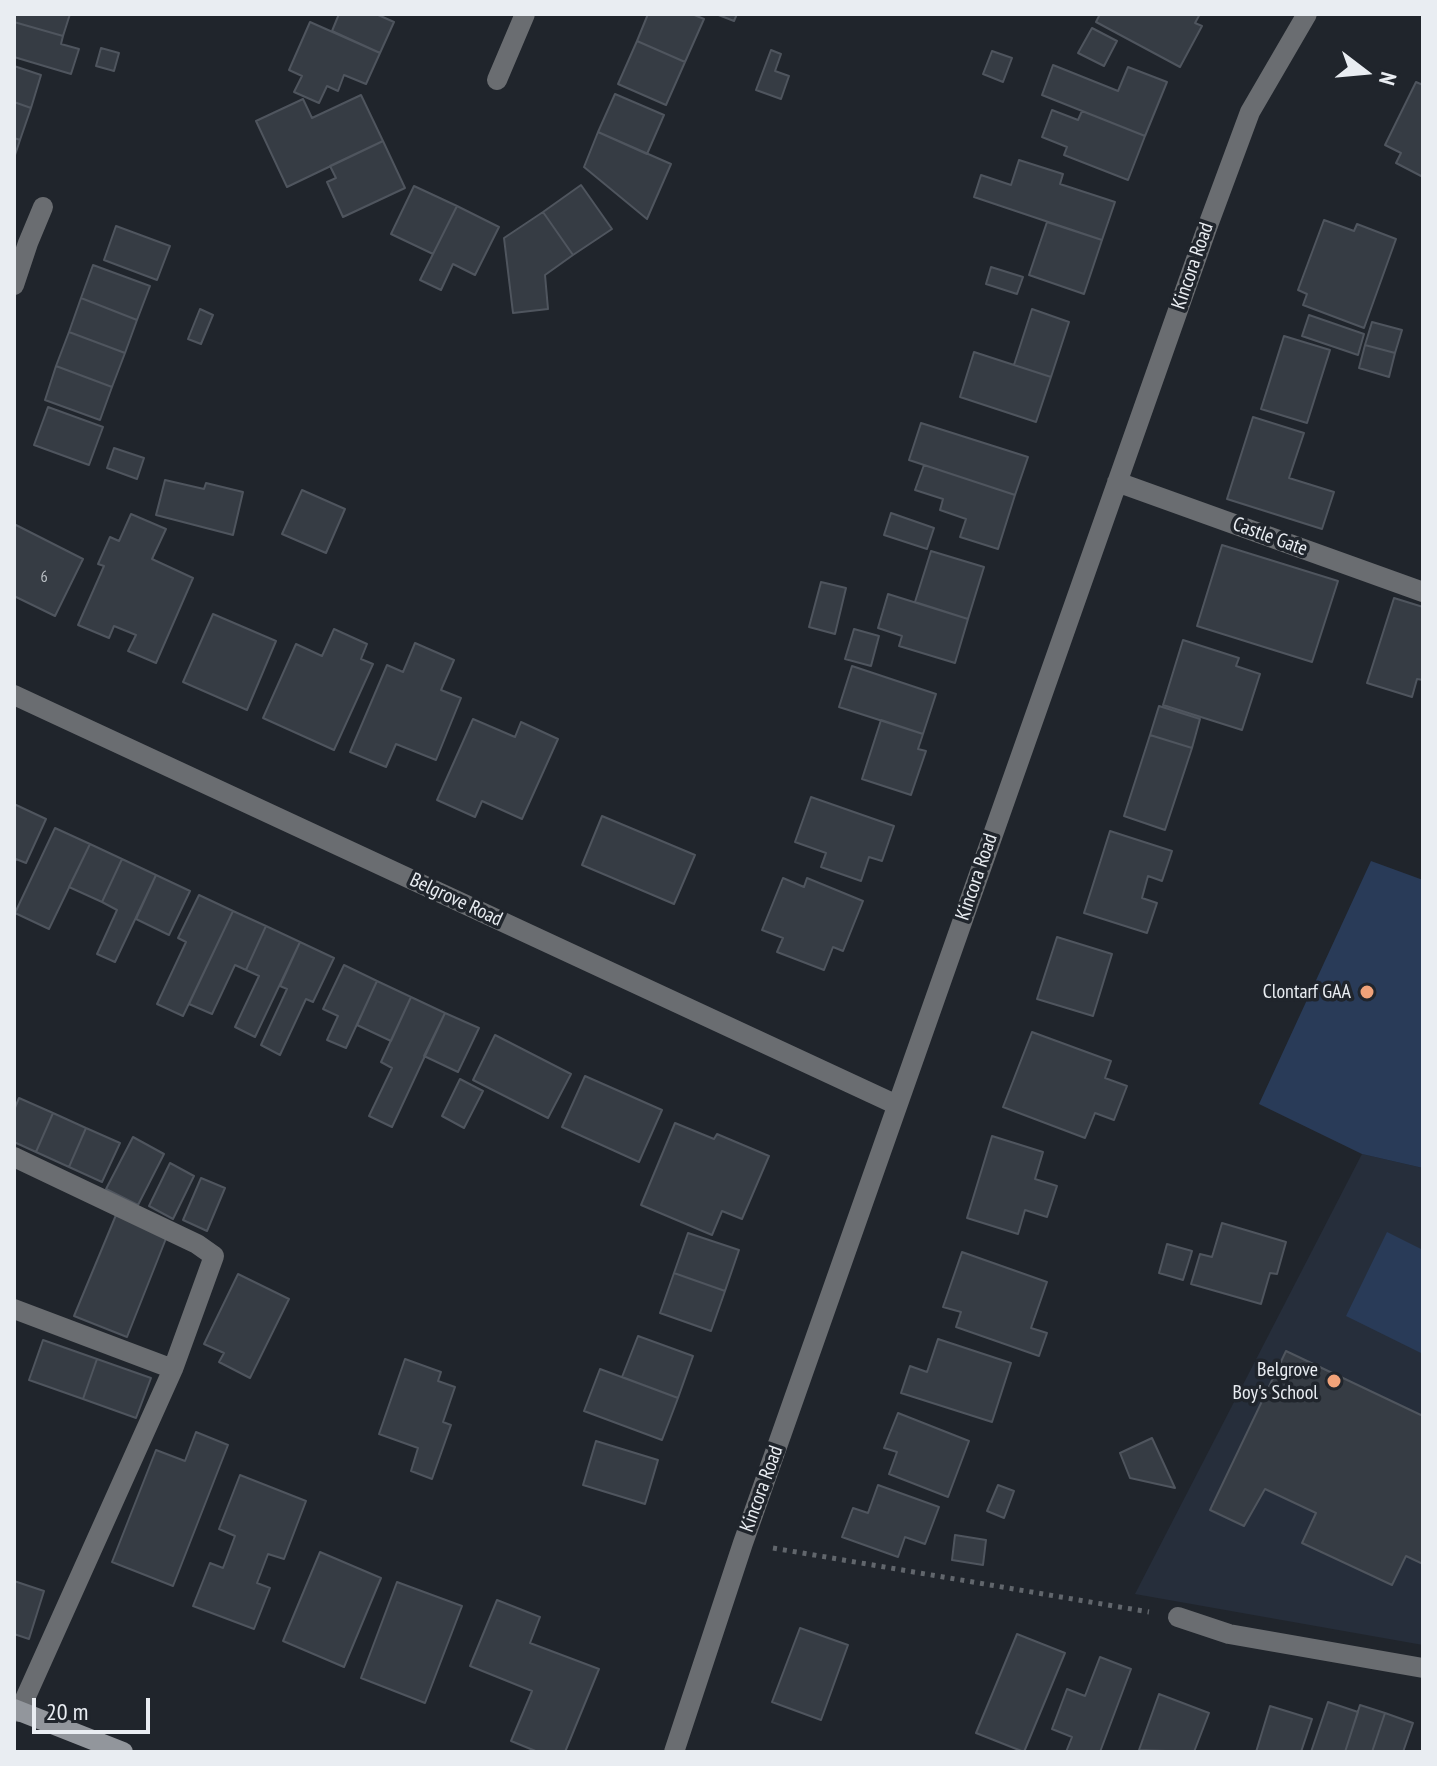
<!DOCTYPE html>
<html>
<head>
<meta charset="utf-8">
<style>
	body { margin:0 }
	#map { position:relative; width:1437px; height:1766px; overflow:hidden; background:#20252c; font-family:"PT Sans Narrow",sans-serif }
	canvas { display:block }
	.frame { position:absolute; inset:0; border:16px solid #e9edf2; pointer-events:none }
	.north { position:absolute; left:1325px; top:32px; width:80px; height:80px; -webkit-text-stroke:6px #20252c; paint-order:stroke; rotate:106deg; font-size:22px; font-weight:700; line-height:32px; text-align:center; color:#e9edf2 }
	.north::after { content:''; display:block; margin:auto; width:28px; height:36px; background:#e9edf2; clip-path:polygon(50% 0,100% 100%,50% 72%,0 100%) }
	.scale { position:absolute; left:32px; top:1698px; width:118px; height:36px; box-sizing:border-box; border:4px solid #e9edf2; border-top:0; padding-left:10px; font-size:24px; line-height:28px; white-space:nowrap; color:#e9edf2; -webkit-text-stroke:6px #20252c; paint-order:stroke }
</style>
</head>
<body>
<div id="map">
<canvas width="1437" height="1766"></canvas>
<div class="frame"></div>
<div class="north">N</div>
<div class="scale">20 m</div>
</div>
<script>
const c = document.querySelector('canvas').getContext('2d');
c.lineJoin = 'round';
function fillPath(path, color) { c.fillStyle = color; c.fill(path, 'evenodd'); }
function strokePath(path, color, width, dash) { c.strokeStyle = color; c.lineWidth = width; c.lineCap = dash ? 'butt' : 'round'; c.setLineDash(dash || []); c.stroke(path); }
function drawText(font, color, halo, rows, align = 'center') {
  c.font = font + ' "PT Sans Narrow",sans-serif'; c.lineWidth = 7; c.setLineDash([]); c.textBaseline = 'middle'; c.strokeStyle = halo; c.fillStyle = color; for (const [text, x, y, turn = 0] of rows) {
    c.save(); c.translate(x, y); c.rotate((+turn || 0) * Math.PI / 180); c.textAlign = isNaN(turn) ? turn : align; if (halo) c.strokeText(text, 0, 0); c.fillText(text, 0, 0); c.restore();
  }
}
const built = new Path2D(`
	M1362,1154L1423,1168V1645L1135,1594Z`);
const green = new Path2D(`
	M1371,861L1423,880V1168L1362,1154L1259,1104Z
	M1387,1232L1423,1250V1354L1346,1316Z`);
const building = new Path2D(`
	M14,14H70L63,36L14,22Z
	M339,14H376L394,22L380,53L332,31Z
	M648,14H692L704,19L685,62L637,41Z
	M716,14H737L734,21Z
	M1100,14H1200L1195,23L1202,26L1180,67L1096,22Z
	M14,22L63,36L61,44L79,49L71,74L14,57Z
	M310,22L380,53L366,84L344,75L338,91L327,86L319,103L294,92L302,76L289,70Z
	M1092,28L1117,41L1104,66L1078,53Z
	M637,41L685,62L666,105L618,84Z
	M101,48L119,53L114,71L96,66Z
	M771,50L781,54L775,71L789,76L781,99L756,90Z
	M992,51L1012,58L1003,82L983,74Z
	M1053,65L1118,91L1128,67L1167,82L1145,136L1042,95Z
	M14,66L41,75L31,108L14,102Z
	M1416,82L1423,85V177L1396,163L1401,153L1385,145Z
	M615,94L664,115L647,154L598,132Z
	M361,95L383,141L287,187L256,121L303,99L312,118Z
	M14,102L31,108L20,140L14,138Z
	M1052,110L1078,120L1082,111L1145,136L1128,180L1064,155L1067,147L1042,137Z
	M598,132L671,164L647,219L584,167Z
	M14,138L20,140L14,158Z
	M383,141L405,188L343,217L327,182L336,178L330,166Z
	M1019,160L1063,174L1060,184L1115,202L1102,240L974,197L981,175L1011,185Z
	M581,185L612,229L573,255L543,212Z
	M414,186L457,206L433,254L391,234Z
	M457,206L499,227L475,275L453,264L441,290L420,280Z
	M543,212L573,255L545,275L548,309L513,313L504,238Z
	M1324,220L1354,231L1357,224L1396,239L1364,328L1303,305L1307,294L1298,290Z
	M1047,222L1102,240L1084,294L1029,275Z
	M116,226L170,246L157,280L104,260Z
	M93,265L150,286L137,320L81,298Z
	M991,267L1023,277L1017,294L986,284Z
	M81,298L137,320L125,353L69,332Z
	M200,309L213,315L201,344L188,339Z
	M1032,309L1069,322L1051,377L1014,365Z
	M1309,315L1364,334L1358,355L1302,336Z
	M1372,322L1402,330L1395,353L1365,345Z
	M69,332L125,353L112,387L56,366Z
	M1284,336L1330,350L1307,423L1261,409Z
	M1365,345L1395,353L1389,377L1359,368Z
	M974,352L1051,377L1036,422L960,397Z
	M56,366L112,387L100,420L45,400Z
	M48,407L103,427L89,465L34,445Z
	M1253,417L1304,433L1289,478L1334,492L1322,529L1227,499Z
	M921,423L1028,457L1015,495L909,460Z
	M114,448L144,458L137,479L107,468Z
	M924,465L1015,495L998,549L960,537L966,519L940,510L943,499L915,490Z
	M165,480L204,489L206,483L243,492L233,535L156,515Z
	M302,490L345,509L326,553L282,534Z
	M891,513L934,528L927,549L884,535Z
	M131,514L166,529L152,559L193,578L156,663L128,651L136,635L114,626L109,638L78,625L104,566L98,564L110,537L119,541Z
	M14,524L83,559L55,616L14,596Z
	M1222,545L1338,581L1312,662L1197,626Z
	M931,551L984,567L968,619L915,602Z
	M821,582L846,588L835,634L809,627Z
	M888,594L968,619L955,663L899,646L902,636L878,628Z
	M1394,598L1423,607V680L1417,679L1412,697L1367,683Z
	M213,614L276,641L247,710L183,682Z
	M334,629L367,644L361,659L373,664L334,750L263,718L296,644L322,656Z
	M854,629L879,636L871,666L845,659Z
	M1183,640L1239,658L1236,666L1260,674L1242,730L1163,705Z
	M415,643L454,660L441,690L461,698L436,760L396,744L386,767L350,752L387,665L403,672Z
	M852,666L936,694L923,734L839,707Z
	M1159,706L1200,719L1192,748L1150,735Z
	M473,719L515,737L521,722L558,739L522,819L482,801L475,817L437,800Z
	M881,720L923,734L918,749L926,751L911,795L862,779Z
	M1150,735L1192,748L1165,830L1124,816Z
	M811,797L894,826L882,861L869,857L861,881L821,867L826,853L795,842Z
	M14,804L46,819L26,863L16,859L14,863Z
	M602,816L695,855L674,904L582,865Z
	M55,828L90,844L49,929L15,913Z
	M1110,831L1172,851L1162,881L1148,876L1142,898L1157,903L1147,933L1084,913Z
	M90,844L122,859L102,902L69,887Z
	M122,859L156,875L115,962L97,954L117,910L102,902Z
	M156,875L190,891L169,935L136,919Z
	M783,878L804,887L807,878L863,901L843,951L833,947L824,970L777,952L783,938L762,930Z
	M199,895L233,911L183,1016L157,1004L186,942L178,938Z
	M233,911L266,926L246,970L235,965L212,1014L189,1004Z
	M266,926L300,942L255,1037L235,1027L259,976L246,970Z
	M1057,937L1112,954L1093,1016L1037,999Z
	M300,942L334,958L313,1002L306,999L280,1055L261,1045L287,989L280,986Z
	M344,965L377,981L346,1048L327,1040L338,1016L323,1009Z
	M377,981L411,997L391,1041L357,1025Z
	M411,997L445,1013L392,1127L369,1116L392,1068L381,1062Z
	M445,1013L479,1028L458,1072L424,1056Z
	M1032,1032L1111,1061L1105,1078L1127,1086L1114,1120L1095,1113L1085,1138L1003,1107Z
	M495,1035L571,1074L548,1118L473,1080Z
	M585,1076L662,1110L639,1162L562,1127Z
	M460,1079L483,1091L464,1128L442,1116Z
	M19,1098L53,1113L36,1152L14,1142V1110Z
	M53,1113L86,1128L69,1167L36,1152Z
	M675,1123L714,1139L717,1134L769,1156L742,1219L722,1211L712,1235L641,1205Z
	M86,1128L120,1143L102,1182L69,1167Z
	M992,1136L1043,1152L1035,1179L1057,1186L1047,1217L1025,1210L1018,1234L967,1218Z
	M133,1137L164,1154L138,1205L106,1189Z
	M170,1163L194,1176L173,1219L149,1206Z
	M201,1178L225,1188L207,1231L183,1220Z
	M116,1215L167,1236L127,1337L74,1316Z
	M1222,1223L1286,1242L1277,1274L1270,1273L1261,1304L1191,1284L1200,1254L1212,1257Z
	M688,1233L739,1250L725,1291L674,1273Z
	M1167,1244L1192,1251L1183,1280L1159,1273Z
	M962,1252L1047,1282L1031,1328L1047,1333L1039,1356L956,1327L961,1312L943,1307Z
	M674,1273L725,1291L711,1331L660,1313Z
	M238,1274L289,1299L250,1378L219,1362L224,1353L204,1344Z
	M638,1336L693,1356L678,1398L622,1377Z
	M938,1339L1011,1363L992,1422L901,1393L910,1366L927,1372Z
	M43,1340L97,1359L83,1399L29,1380Z
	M1286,1351L1423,1416V1564L1406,1556L1392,1585L1302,1543L1316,1513L1265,1489L1244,1526L1210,1510Z
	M97,1359L151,1378L136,1418L83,1399Z
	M405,1359L441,1372L438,1381L455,1387L443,1422L451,1425L432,1479L411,1471L418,1448L379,1434Z
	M600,1369L678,1398L662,1440L584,1411Z
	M898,1413L969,1441L948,1497L889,1474L897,1452L884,1448Z
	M196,1432L228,1445L173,1586L112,1562L156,1450L185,1461Z
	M1152,1438L1175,1488L1130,1478L1120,1453Z
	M596,1441L658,1460L645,1504L583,1485Z
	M240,1475L306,1501L284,1559L268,1554L257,1583L270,1588L254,1629L193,1606L210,1563L223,1568L235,1536L219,1529Z
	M878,1485L939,1507L925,1544L905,1537L898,1557L842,1537L853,1508L868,1513Z
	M998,1485L1014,1491L1004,1518L987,1511Z
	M955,1535L986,1540L983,1565L952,1560Z
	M320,1552L381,1578L344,1667L283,1641Z
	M14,1581L44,1591L29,1639L14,1634Z
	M397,1582L462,1606L425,1703L361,1678Z
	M497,1600L540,1617L530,1643L599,1669L565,1752H538L511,1741L532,1691L470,1666Z
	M800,1628L848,1645L821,1720L772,1702Z
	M1017,1634L1065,1653L1024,1752L976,1733Z
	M1100,1657L1131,1669L1100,1752H1066L1072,1737L1052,1729L1067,1689L1085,1696Z
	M1159,1694L1209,1713L1194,1752L1139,1750Z
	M1328,1702L1358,1712L1345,1752H1311Z
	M1360,1705L1385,1713L1372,1752H1345Z
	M1270,1706L1312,1719L1301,1752H1256Z
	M1385,1713L1413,1723L1403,1752H1372Z`);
const path = new Path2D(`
	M773,1548L1149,1612`);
const service = new Path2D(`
	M14,1157L197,1244L214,1256L173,1369L19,1712
	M14,1309L173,1369`);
const minor = new Path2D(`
	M497,80L525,14
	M14,285L28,243L43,207
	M1117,482L1423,592
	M14,695L897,1105
	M1178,1617L1229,1634L1423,1668
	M674,1752L743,1543L1207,228L1250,112L1307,14`);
const secondary = new Path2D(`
	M14,1709L123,1752`);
const markers = [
	[1367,992,8,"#f0a279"],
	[1334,1381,8,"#f0a279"]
];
const numberNames = [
	["6",44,577]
];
const streetNames = [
	["Kincora Road",1193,266,-71],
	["Castle Gate",1270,537,20],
	["Kincora Road",977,877,-71],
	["Belgrove Road",456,900,25],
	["Kincora Road",762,1489,-70]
];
const poiNames = [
	["Clontarf GAA",1351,992],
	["Belgrove",1318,1370],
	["Boy's School",1318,1393]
];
fillPath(built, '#262e3b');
fillPath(green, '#293b58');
fillPath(building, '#363c44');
strokePath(building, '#4f555e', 2);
strokePath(path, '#61666c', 5, [4, 6]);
strokePath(service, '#6a6d71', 20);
strokePath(minor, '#6a6d71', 20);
strokePath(secondary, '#92969c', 20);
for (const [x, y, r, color] of markers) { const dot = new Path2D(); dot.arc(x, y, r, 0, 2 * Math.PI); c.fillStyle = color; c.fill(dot); strokePath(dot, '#20252c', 3); }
drawText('16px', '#bcc1c6', null, numberNames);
drawText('20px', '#e9edf2', '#20252c', streetNames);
drawText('20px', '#e9edf2', '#20252c', poiNames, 'right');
</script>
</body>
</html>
